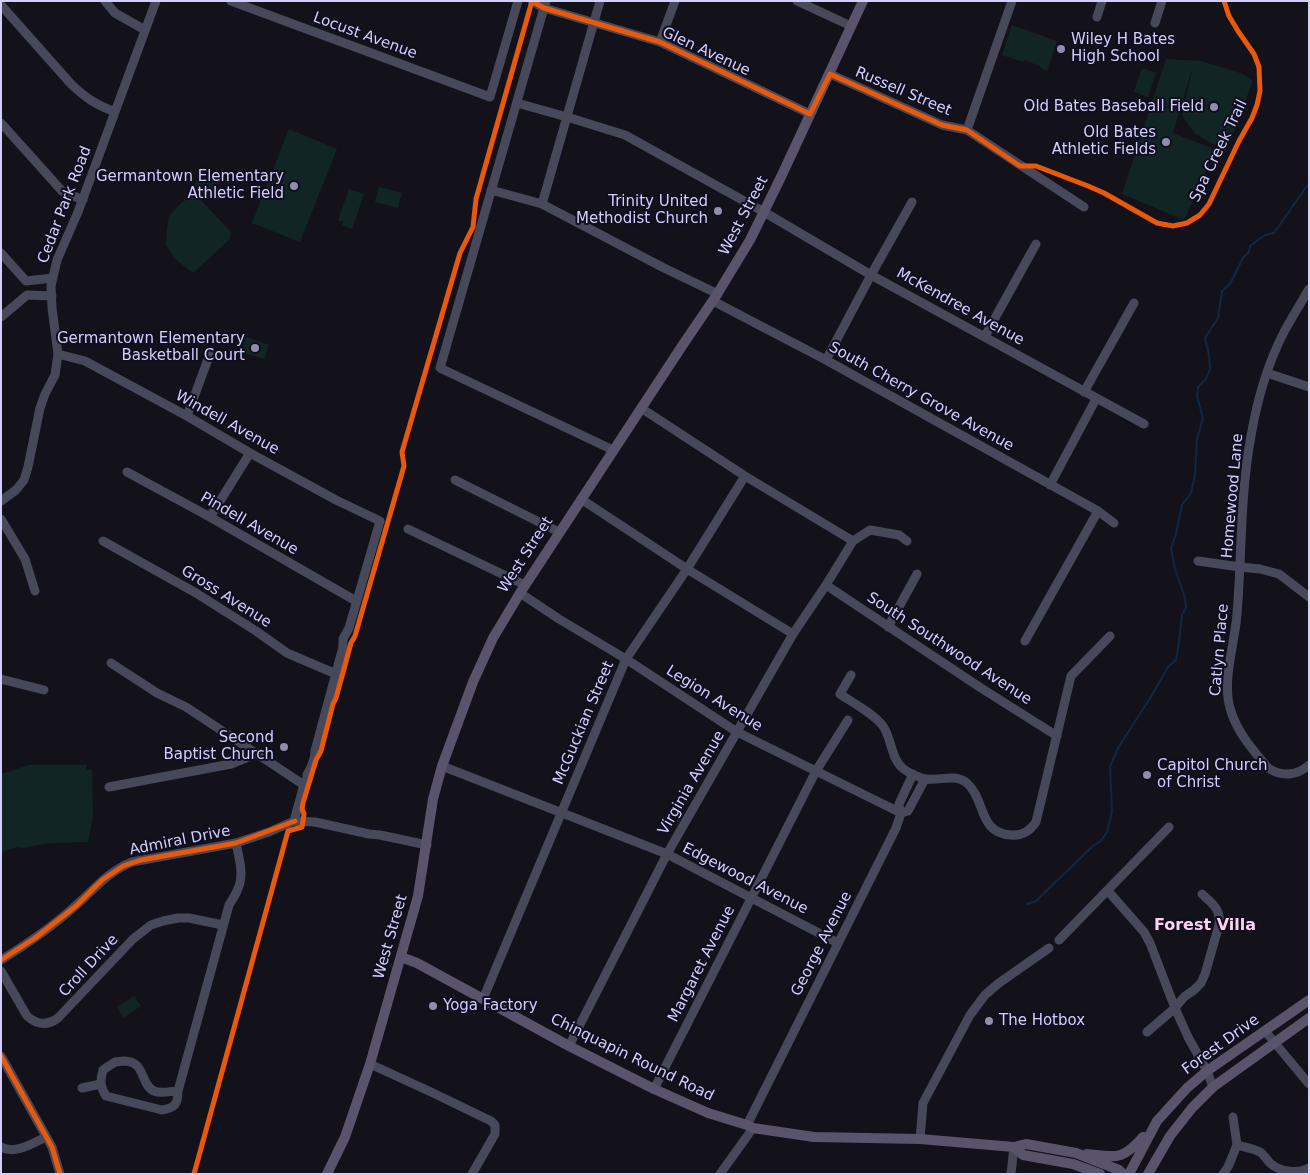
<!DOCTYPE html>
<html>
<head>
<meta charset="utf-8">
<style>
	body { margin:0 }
	#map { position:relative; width:1310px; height:1175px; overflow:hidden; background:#13121b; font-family:"DejaVu Sans",sans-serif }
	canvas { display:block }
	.frame { position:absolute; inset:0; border:2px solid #d2d0fb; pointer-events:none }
</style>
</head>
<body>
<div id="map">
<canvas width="1310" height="1175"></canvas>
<div class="frame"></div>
</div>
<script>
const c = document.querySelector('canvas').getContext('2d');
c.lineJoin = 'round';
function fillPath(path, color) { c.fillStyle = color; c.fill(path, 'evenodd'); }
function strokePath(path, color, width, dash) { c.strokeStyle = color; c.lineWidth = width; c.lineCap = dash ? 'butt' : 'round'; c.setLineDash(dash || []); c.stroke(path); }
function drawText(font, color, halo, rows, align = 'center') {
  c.font = font + ' "DejaVu Sans",sans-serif'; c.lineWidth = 4; c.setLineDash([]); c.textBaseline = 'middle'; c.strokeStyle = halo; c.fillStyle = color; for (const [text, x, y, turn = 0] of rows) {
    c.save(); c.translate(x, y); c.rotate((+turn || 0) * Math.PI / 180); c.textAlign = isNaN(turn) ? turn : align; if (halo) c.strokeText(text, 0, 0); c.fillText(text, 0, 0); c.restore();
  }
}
const green = new Path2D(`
	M1012,25L1057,41L1047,71L1040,68V66L1024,60L1023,62L1002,55Z
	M1166,59L1201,61L1240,73L1253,80L1228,148L1213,144L1195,134L1182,116L1193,66L1173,133L1216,150L1184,220L1122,194Z
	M1142,68L1156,73L1148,97L1134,92Z
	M289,129L337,149L300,242L252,223Z
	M202,168L220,176L211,197L193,189Z
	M379,187L402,193L398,208L375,202Z
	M349,189L364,194L352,229L342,225L343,222L338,220Z
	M195,194L231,232L230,239L193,273L174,258L166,245L167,228L169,216L181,203Z
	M246,337L269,345L264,359L241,352Z
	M29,765H86L87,770H92L93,816L88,842L50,843L23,848L17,847L1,852V774Z
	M134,996L141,1006L123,1018L117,1007Z`);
const stream = new Path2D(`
	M1027,904L1036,901L1094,845L1101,841L1107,832L1112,812L1110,767L1118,748L1152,695L1168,667L1176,660L1179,642L1182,615L1186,608L1185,598L1175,569L1171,548L1176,534L1182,505L1191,493L1195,475L1197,439L1203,418L1197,396L1198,387L1206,379L1210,369L1209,355L1205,338L1218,318L1222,291L1230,284L1243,258L1249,252L1250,246L1265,235L1274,233L1309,183`);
const minor = new Path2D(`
	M105,1L115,13L145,30
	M231,1L490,97L518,1
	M532,1L544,8L660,42L810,114
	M546,1L440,368L613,450
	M797,1L851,26
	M1,5L71,84C87,99 95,104 115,112
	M1097,17L1102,1
	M1155,23L1162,1
	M660,42L675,1
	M830,74L942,125L967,130L1084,207
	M517,103L567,117L625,135L764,212L871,275L1144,424
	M1,123L62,191L83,200
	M967,130L1012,1
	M491,190L542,204L662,267L718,294
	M542,204L600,1
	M1,253L26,281
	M26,281L53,278
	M1309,289C1301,303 1292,317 1284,332C1268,363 1257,401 1251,436C1240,495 1242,555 1237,614C1235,642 1222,681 1230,708C1236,731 1253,750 1268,768C1282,777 1297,776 1309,765
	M713,301L826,360L1098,511L1114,523
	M1,317L27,295L52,296
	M985,336L1036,244
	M58,354L85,361L187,416L250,453L336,500L380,521L349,628L343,639V647L315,751C315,759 311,768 307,775
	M826,360L871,275L912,202
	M1267,373L1309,387
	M1084,392L1134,303
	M641,408L745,476L853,541
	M187,416L211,351
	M127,472L210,517L356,601
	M455,480L559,532
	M1050,485L1096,399
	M581,499L687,569L793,634
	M1,501L16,490L24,480L28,467L40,408L45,394L55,375L58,354L52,308L51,286L57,260L78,212L156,1
	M210,517L250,453
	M1,519L25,559L35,591
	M408,529L525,585
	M103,541L196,593L256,631L287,653L336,674
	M1198,561L1240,567L1260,569L1279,574L1309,597
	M826,585L981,688L1057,736
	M520,593L559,619L626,659L737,732L901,813
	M888,627L917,574
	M1025,641L1098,511
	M111,663L157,693L186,707L304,785
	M851,675L840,694C853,703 873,713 883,726C892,739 891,761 905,770C909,773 920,778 926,779C939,781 955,773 967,783C986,800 978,833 1011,835C1022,836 1030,831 1036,822L1071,676L1110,636
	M1,679L44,690
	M442,766L667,854L838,943
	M109,787L231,764L246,758L255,753
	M900,812L899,804L913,774
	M294,821L305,781
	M1108,891L1144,932L1150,943L1175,1008L1188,1037L1207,1071L1213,1087
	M1059,940L1169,827
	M1,960C27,944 52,927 74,907C94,890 107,872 132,862L236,843L269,832L294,821L315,822L369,834L380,835L427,845
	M1,971L27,1016C37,1025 47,1026 58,1018L133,939L151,925L163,921L178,918H189L223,925
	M483,999L626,659L687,569L745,476
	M1265,1031L1309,1084
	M1147,1032L1175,1008L1184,997L1194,990L1201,983L1205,974L1219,925C1221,909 1213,904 1202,894
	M569,1046L667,854L793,634L826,585L853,541L870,530L899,535L907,541
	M1,1056L52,1147L60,1174
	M124,1061C146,1061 140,1085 154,1091C161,1094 171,1091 178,1091C178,1104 175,1108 162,1110L106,1096C100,1087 100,1080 103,1070L115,1062Z
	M370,1064L431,1092L491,1121L495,1125V1134L472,1174
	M82,1088L101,1084
	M654,1089L816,771L848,720
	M178,1091L229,905C232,900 235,896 237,891C245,875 239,859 236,843
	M747,1125L896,828L901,813L908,811L925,779
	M920,1139L923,1103L970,1015L985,995L999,983L1049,948
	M1237,1145C1244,1147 1254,1149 1260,1152C1265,1155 1267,1161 1271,1164C1281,1172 1298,1174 1309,1168
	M1,1147C15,1155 33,1143 46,1137
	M720,1174L753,1128
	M1011,1174L1014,1147
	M1223,1174L1228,1167L1237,1145L1233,1117`);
const major = new Path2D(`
	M401,957L417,963L569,1046L654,1089L708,1113L747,1125L753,1128L814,1137L920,1139L1014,1147L1026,1144L1076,1153L1119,1170L1123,1174
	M1014,1147L1023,1155L1073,1164L1100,1174
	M1087,1154C1116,1157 1122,1161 1143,1137
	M327,1174L345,1137L370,1064L418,896L433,799L442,766L473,682L493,638L520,593L684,343L716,296L750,240L780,179L863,1
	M1129,1174L1157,1121L1187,1088L1207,1071L1309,1000
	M1148,1174L1170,1136L1192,1108L1213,1087L1309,1018`);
const cycleway = new Path2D(`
	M532,1L544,8L660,42L810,114L830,74L942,125L967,130L1020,166H1036L1088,186L1104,193L1157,223L1173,226L1187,223L1200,215L1209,204L1239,141L1252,118L1257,105L1260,91L1259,67L1254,54L1238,31L1229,16L1224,1
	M1,960L35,938L76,906L102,880L123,866L141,860L236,843L295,821
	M1,1056L52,1147L60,1174
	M194,1174L288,831L302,827L304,814L302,809L303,803L316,760L321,751L333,704L336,698L351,643L355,636L404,466L402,452L460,253L473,227L476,199L532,1`);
const markers = [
	[1061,49,5,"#8f8ead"],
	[1214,107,5,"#8f8ead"],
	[1166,142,5,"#8f8ead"],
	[294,186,5,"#8f8ead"],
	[718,211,5,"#8f8ead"],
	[255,348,5,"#8f8ead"],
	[284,747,5,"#8f8ead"],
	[1147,775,5,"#8f8ead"],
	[433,1006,5,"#8f8ead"],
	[989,1021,5,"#8f8ead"]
];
const streetNames = [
	["Locust Avenue",365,36,20],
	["Glen Avenue",706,52,25],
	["Russell Street",903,92,23],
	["Spa Creek Trail",1219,151,-64],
	["Cedar Park Road",65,205,-69],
	["West Street",744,216,-62],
	["McKendree Avenue",960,307,29],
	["South Cherry Grove Avenue",921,397,29],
	["Windell Avenue",227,423,29],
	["Homewood Lane",1233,496,-85],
	["Pindell Avenue",249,524,30],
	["West Street",526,555,-57],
	["Gross Avenue",226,597,32],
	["South Southwood Avenue",949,649,33],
	["Catlyn Place",1220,650,-85],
	["Legion Avenue",714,699,32],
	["McGuckian Street",584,723,-67],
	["Virginia Avenue",692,783,-60],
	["Admiral Drive",180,841,-11],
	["Edgewood Avenue",745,879,27],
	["West Street",391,937,-74],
	["George Avenue",822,944,-63],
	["Margaret Avenue",702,964,-63],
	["Croll Drive",89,966,-47],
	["Forest Drive",1221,1045,-36],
	["Chinquapin Round Road",632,1058,26]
];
const poiNames = [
	["Wiley H Bates",1071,40,"left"],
	["High School",1071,57,"left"],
	["Old Bates Baseball Field",1204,107],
	["Old Bates",1156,133],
	["Athletic Fields",1156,150],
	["Germantown Elementary",284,177],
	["Athletic Field",284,194],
	["Trinity United",708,202],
	["Methodist Church",708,219],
	["Germantown Elementary",245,339],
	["Basketball Court",245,356],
	["Second",274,738],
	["Baptist Church",274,755],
	["Capitol Church",1157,766,"left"],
	["of Christ",1157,783,"left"],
	["Yoga Factory",443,1006,"left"],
	["The Hotbox",999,1021,"left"]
];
const neighbourhoodNames = [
	["Forest Villa",1205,926]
];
fillPath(green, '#122525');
strokePath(stream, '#122741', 2);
strokePath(minor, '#48485b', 9);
strokePath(major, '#5a536c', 10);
strokePath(cycleway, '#e8590c', 5);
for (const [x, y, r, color] of markers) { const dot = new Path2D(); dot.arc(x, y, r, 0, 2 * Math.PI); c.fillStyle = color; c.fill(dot); strokePath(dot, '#100e1f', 2); }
drawText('15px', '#d2d0fb', '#100e1f', streetNames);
drawText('15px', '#d2d0fb', '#100e1f', poiNames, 'right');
drawText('bold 16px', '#fcd2ef', '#100e1f', neighbourhoodNames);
</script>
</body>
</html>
